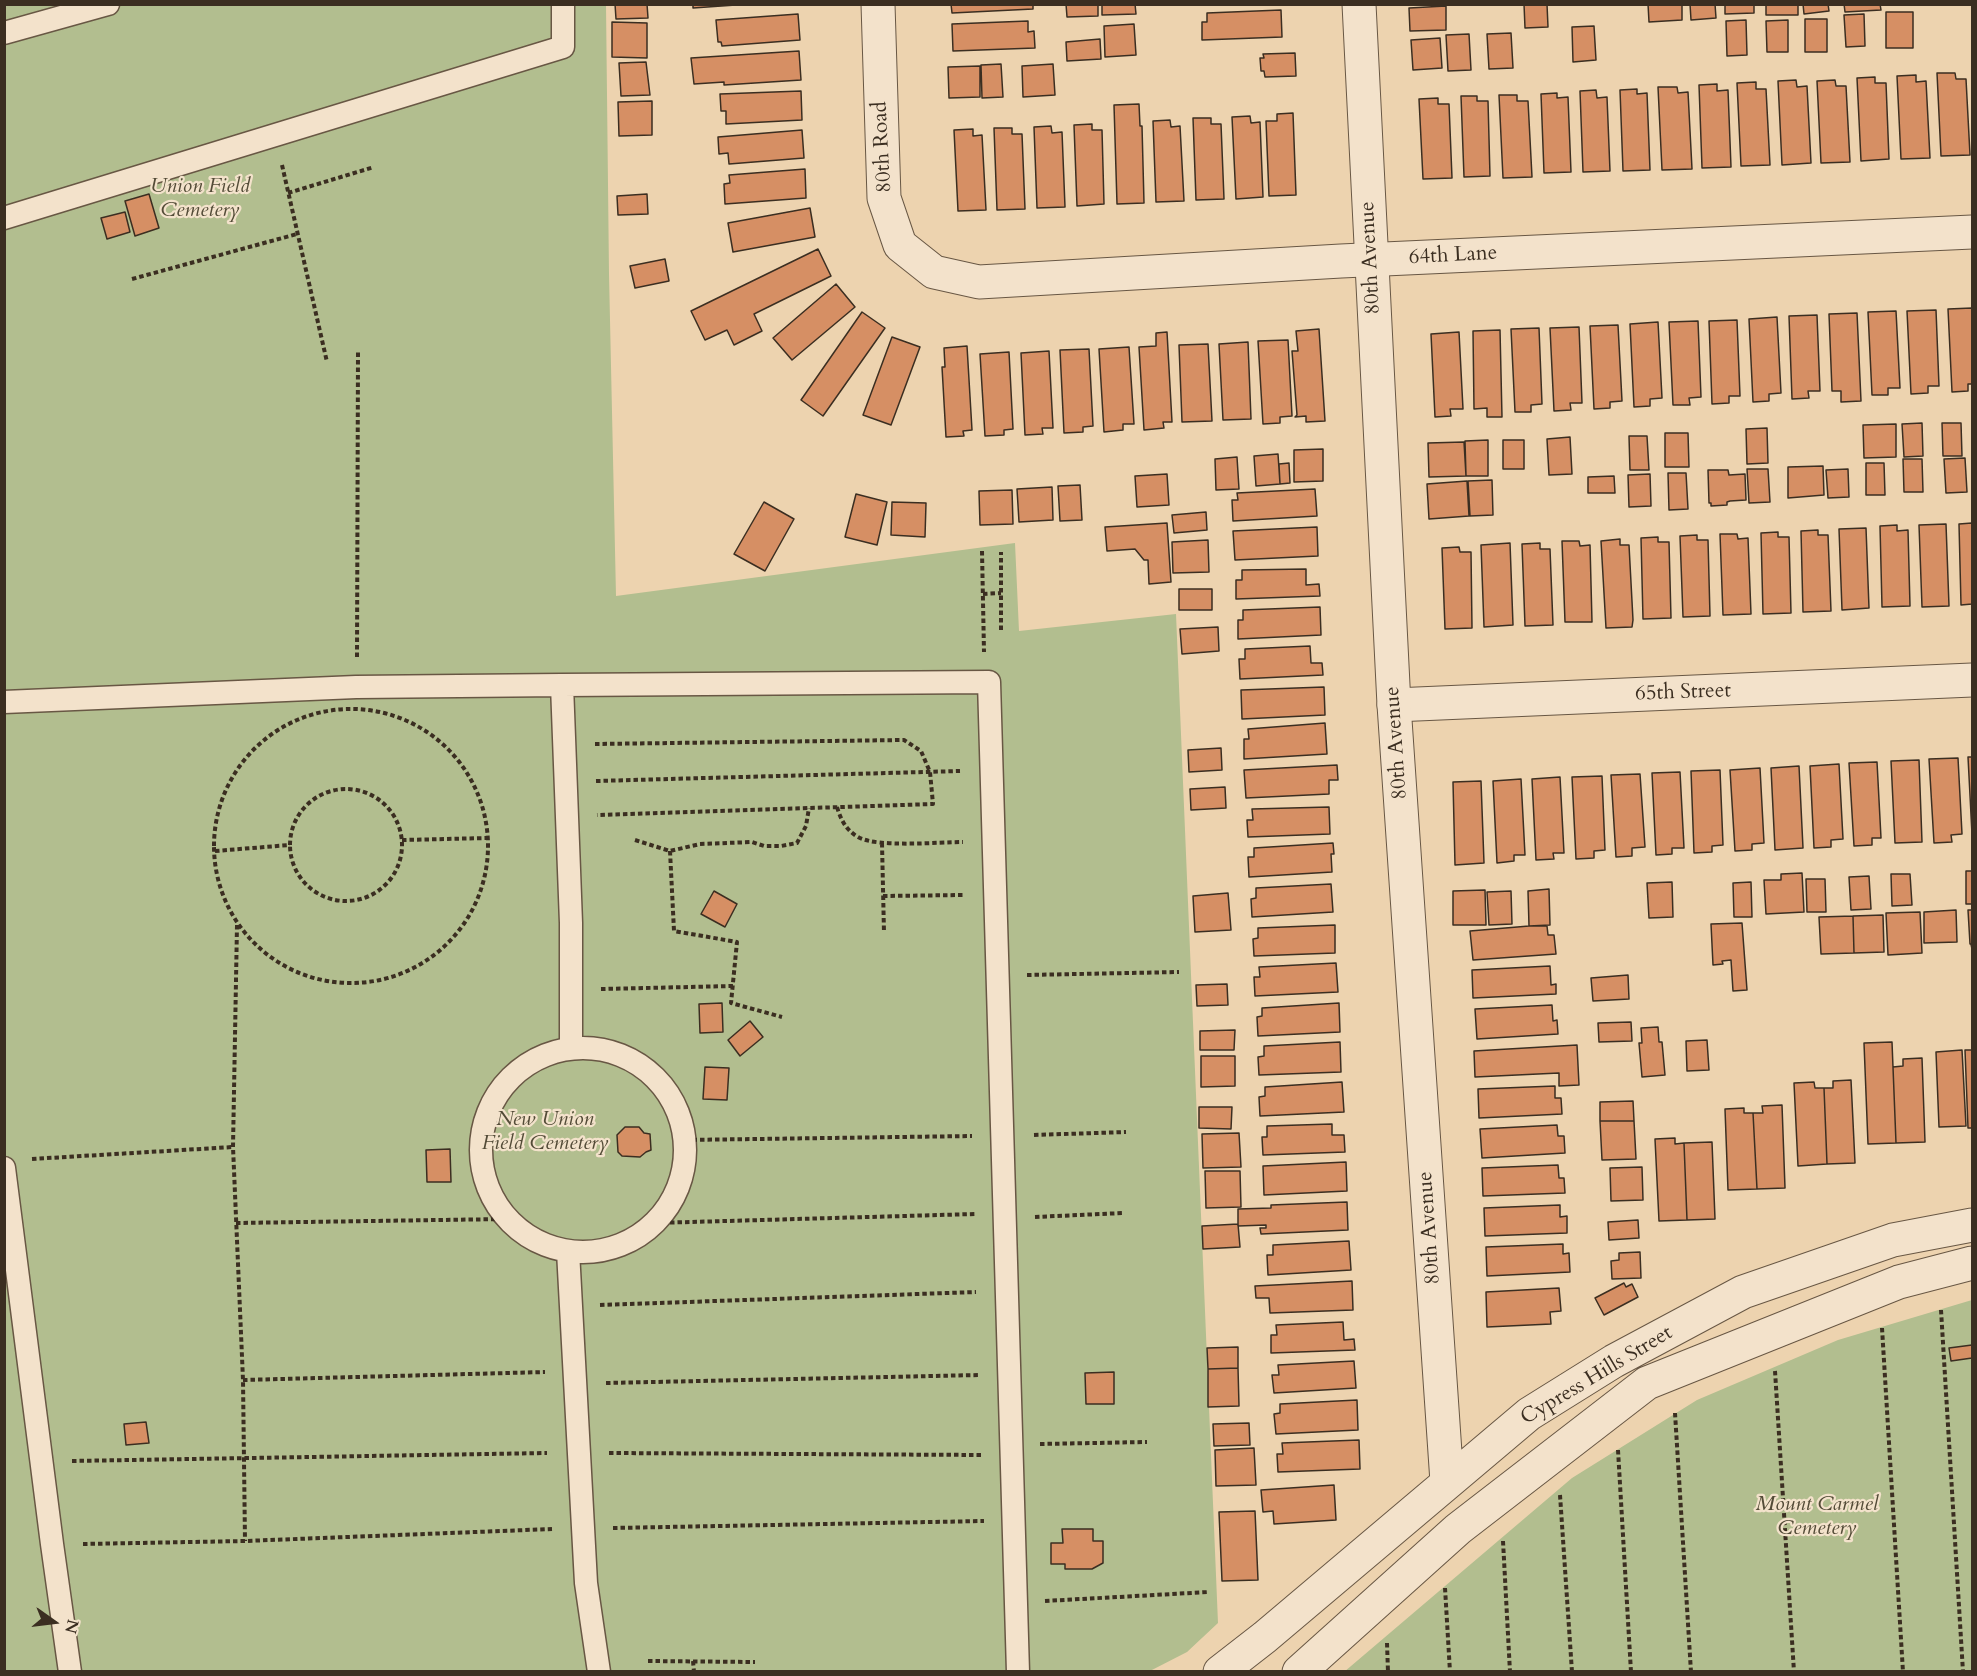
<!DOCTYPE html>
<html>
<head>
<meta charset="utf-8">
<style>
	body { margin:0 }
	#map { position:relative; width:1977px; height:1676px; overflow:hidden; background:#edd3af; font-family:Cardo,serif }
	canvas { display:block }
	.frame { position:absolute; inset:0; border:6px solid #3b2e21; pointer-events:none }
	.north { position:absolute; left:24px; top:1592px; width:60px; height:60px; -webkit-text-stroke:4px #f3e2cb; paint-order:stroke; rotate:104deg; font-size:16px; font-weight:700; line-height:24px; text-align:center; color:#3b2e21 }
	.north::after { content:''; display:block; margin:auto; width:21px; height:27px; background:#3b2e21; clip-path:polygon(50% 0,100% 100%,50% 72%,0 100%) }
</style>
</head>
<body>
<div id="map">
<canvas width="1977" height="1676"></canvas>
<div class="frame"></div>
<div class="north">N</div>
</div>
<script>
const c = document.querySelector('canvas').getContext('2d');
c.lineJoin = 'round';
function fillPath(path, color) { c.fillStyle = color; c.fill(path, 'evenodd'); }
function strokePath(path, color, width, dash) { c.strokeStyle = color; c.lineWidth = width; c.lineCap = dash ? 'butt' : 'round'; c.setLineDash(dash || []); c.stroke(path); }
function drawText(font, color, halo, rows, align = 'center') {
  c.font = font + ' Cardo,serif'; c.lineWidth = 4.5; c.setLineDash([]); c.textBaseline = 'middle'; c.strokeStyle = halo; c.fillStyle = color; for (const [text, x, y, turn = 0] of rows) {
    c.save(); c.translate(x, y); c.rotate((+turn || 0) * Math.PI / 180); c.textAlign = isNaN(turn) ? turn : align; if (halo) c.strokeText(text, 0, 0); c.fillText(text, 0, 0); c.restore();
  }
}
const green = new Path2D(`
	M5,5H606L609,274L616,596L1015,543L1019,631L1176,614L1218,1623L1187,1652L1148,1672H5Z
	M1972,1300V1671L1344,1672L1572,1478L1697,1400L1838,1340Z`);
const building = new Path2D(`
	M615,4H647L648,18L616,19Z
	M693,4H750L693,8Z
	M951,4H1033V9L952,13Z
	M1066,4H1098V16L1067,17Z
	M1102,4H1135L1136,14L1102,15Z
	M1524,4H1547L1548,27L1525,28Z
	M1648,4H1682V20L1649,22Z
	M1690,4H1715L1716,18L1691,20Z
	M1725,4H1754V13L1725,14Z
	M1766,4H1798V15H1766Z
	M1803,4H1828L1829,11L1804,14Z
	M1844,4H1880L1881,10L1845,12Z
	M1446,6V30L1410,31L1409,8Z
	M1281,10L1282,37L1202,40V22H1207V13Z
	M1886,12H1913V48H1886Z
	M798,14L800,40L722,46L721,42H718L716,20Z
	M1864,14L1865,46L1846,47L1844,15Z
	M1805,19H1827V52H1805Z
	M1746,20L1747,55L1727,56L1726,21Z
	M1788,20V52H1767L1766,21Z
	M1028,21V32L1034,31L1035,48L953,51L952,24Z
	M612,22L647,23V58L612,57Z
	M1134,24L1136,55L1105,57L1104,26Z
	M1594,26L1596,60L1573,62L1572,27Z
	M1511,33L1513,68L1489,69L1487,34Z
	M1469,34L1471,70L1448,71L1446,35Z
	M1440,38L1442,68L1413,70L1411,40Z
	M1100,39L1101,59L1067,61L1066,42Z
	M799,51L801,80L724,85V82L694,84L691,58Z
	M1295,53L1296,76L1265,77L1264,71H1261L1260,58H1264L1263,54Z
	M646,62L650,95L621,96L619,63Z
	M1001,64L1003,97L982,98L981,65Z
	M1053,64L1055,95L1023,97L1022,66Z
	M980,66V97L949,98L948,67Z
	M1937,73H1955L1956,79H1966L1970,155L1941,156Z
	M1916,75V82L1926,81L1930,158L1901,159L1897,76Z
	M1875,77V83H1886L1889,159L1861,161L1857,78Z
	M1796,80L1797,87L1807,86L1811,163L1782,165L1778,81Z
	M1835,80L1836,86H1846L1850,162L1821,163L1817,81Z
	M1756,82V89H1766L1770,165L1741,166L1737,83Z
	M1717,84V91L1728,90L1731,167L1702,168L1699,85Z
	M1658,87H1677L1678,93L1688,92L1692,169L1662,170Z
	M1637,89V94L1647,93L1650,170L1623,171L1620,90Z
	M1596,90L1597,98L1607,97L1610,171L1583,172L1580,91Z
	M801,91L802,120L726,124V111H721L720,94Z
	M1557,93V98L1568,97L1571,172L1544,173L1541,94Z
	M1499,95H1517V101H1528L1532,177L1503,178Z
	M1461,96H1477V101H1488L1490,176L1464,177Z
	M1438,98V104H1449L1452,178L1423,179L1419,99Z
	M652,101V135L619,136L618,102Z
	M1139,104L1140,126H1142L1144,203L1117,204L1114,105Z
	M1293,113L1296,195L1269,196L1266,121H1277V114Z
	M1250,116L1251,123L1260,122L1263,197L1236,199L1232,117Z
	M1193,118H1211V124H1221L1224,199L1196,200Z
	M1170,120L1171,127L1180,126L1184,201L1156,202L1153,121Z
	M1092,124V130H1102L1104,204L1077,206L1074,125Z
	M1051,126L1052,133L1062,132L1065,207L1037,208L1034,127Z
	M994,128H1012V134H1022L1025,209L997,210Z
	M973,129V136L982,135L986,210L958,211L954,130Z
	M802,130L804,158L729,164L728,153L719,154L718,137Z
	M805,169L806,198L725,204L724,184L730,183L729,175Z
	M149,194L159,228L135,236L125,201Z
	M647,194L648,214L618,215L617,196Z
	M810,208L815,237L733,252L728,223Z
	M125,212L130,232L107,239L101,218Z
	M818,249L831,276L754,314L762,331L734,345L727,330L705,340L691,311Z
	M665,259L669,281L635,288L630,266Z
	M836,284L855,307L792,360L773,338Z
	M1972,308V384H1968V391L1952,392L1948,309Z
	M1936,310L1939,386H1928V393L1911,394L1907,311Z
	M1896,311L1900,388H1888V395H1872L1868,312Z
	M862,312L885,328L823,416L801,400Z
	M1857,313L1861,401L1841,402V391H1832L1829,314Z
	M1817,315L1820,391H1808L1809,398L1792,399L1789,316Z
	M1777,317L1781,393L1769,394V401L1753,402L1749,319Z
	M1737,320L1740,396H1729V403L1712,404L1709,321Z
	M1698,321L1701,397L1689,398L1690,405H1673L1669,322Z
	M1658,322L1662,398L1650,399V406L1634,407L1630,324Z
	M1618,325L1622,401L1610,402V408L1594,409L1590,326Z
	M1579,327L1582,403H1570L1571,410L1554,411L1550,328Z
	M1539,328L1542,404L1531,405V412H1515L1511,329Z
	M1319,329L1325,421L1306,422V416L1295,417L1297,415L1292,351H1298L1296,331Z
	M1500,330L1502,417H1487V408L1474,409L1473,331Z
	M1167,332L1172,422H1163L1164,428L1144,430L1139,347L1156,346V333Z
	M1459,332L1463,409H1450L1451,416L1435,417L1431,334Z
	M892,337L920,347L891,425L863,415Z
	M1288,340L1292,416L1280,417V423L1263,424L1258,341Z
	M1248,342L1251,419L1223,420L1219,344Z
	M1208,344L1212,421L1182,422L1179,345Z
	M967,346L972,430L963,431L964,436L946,437L942,367H945L944,348Z
	M1129,347L1134,424H1123V430L1104,432L1099,349Z
	M1089,349L1093,426L1083,427V432L1064,433L1060,350Z
	M1049,351L1053,428H1042L1043,434L1025,435L1021,353Z
	M1009,352L1013,429L1004,430V435L985,436L980,354Z
	M1922,423L1923,456L1904,457L1902,424Z
	M1942,423H1961L1962,456H1943Z
	M1896,424V457L1864,458L1863,425Z
	M1767,428L1768,463L1747,464L1746,429Z
	M1665,433H1688L1689,467H1665Z
	M1629,436H1647L1649,470H1630Z
	M1570,437L1572,474L1549,475L1547,439Z
	M1488,440V476H1466L1465,441Z
	M1503,440H1524V469H1503Z
	M1464,442L1466,476L1429,477L1428,443Z
	M1323,449V481L1294,482V450Z
	M1278,454L1280,484L1256,486L1254,456Z
	M1237,457L1239,489L1216,490L1215,459Z
	M1965,458L1967,492L1946,493L1944,459Z
	M1903,459H1922L1923,492H1904Z
	M1289,463L1290,483L1280,484L1279,464Z
	M1866,463H1884L1885,495H1866Z
	M1823,466L1824,495L1788,498V467Z
	M1747,469H1768L1770,502L1749,503Z
	M1848,469L1849,497L1828,498L1826,470Z
	M1708,470H1728L1729,475L1745,474L1746,500L1730,501L1727,502V505L1711,506V503H1709Z
	M1668,473H1686L1688,509L1669,510Z
	M1167,474L1169,505L1137,507L1135,476Z
	M1650,474L1651,506L1629,507L1628,475Z
	M1614,476L1615,493H1588V477Z
	M1492,480L1493,515L1470,516L1468,481Z
	M1467,481L1469,516L1429,519L1427,484Z
	M1080,485L1082,520L1060,521L1058,486Z
	M1052,487L1053,520L1019,522L1017,489Z
	M1315,489L1317,516L1233,521L1232,500H1238L1237,493Z
	M1012,490L1013,524L980,525L979,491Z
	M856,494L887,502L877,545L845,537Z
	M764,502L794,519L765,571L734,554Z
	M892,502L926,503L925,537L891,535Z
	M1206,512L1207,530L1174,533L1172,515Z
	M1167,523L1171,582L1149,584L1148,560H1144L1135,549L1107,551L1105,527Z
	M1972,523V604L1961,605L1959,524Z
	M1946,524L1949,606L1922,607L1919,525Z
	M1897,525V531L1908,530L1910,606L1882,607L1880,526Z
	M1317,527L1318,556L1235,560L1233,531Z
	M1866,528L1869,608L1842,610L1839,529Z
	M1818,530V535H1828L1831,611L1803,612L1801,531Z
	M1778,532V537H1789L1791,613L1763,614L1761,533Z
	M1720,534H1737L1738,539L1748,538L1751,614L1723,615Z
	M1697,535V540H1708L1710,616L1683,617L1680,536Z
	M1658,537V542H1669L1671,618L1643,619L1641,538Z
	M1620,539V545H1629L1633,620L1632,627L1606,628L1601,541Z
	M1208,540L1209,572L1173,573L1172,542Z
	M1562,541H1579L1580,546L1590,545L1592,622H1565Z
	M1510,543L1513,625L1484,627L1481,545Z
	M1540,543V549H1550L1553,625L1525,626L1522,544Z
	M1459,547L1460,552H1471L1472,628L1445,629L1442,548Z
	M1306,569V585L1319,584L1320,596L1236,599V580H1242V570Z
	M1179,589H1212V610H1179Z
	M1320,607L1321,635L1238,639V620H1243V610Z
	M1218,627L1219,651L1182,654L1180,629Z
	M1310,646L1311,663H1322L1323,675L1240,679L1239,659H1245V649Z
	M1324,687L1325,715L1242,719L1241,690Z
	M1325,723L1327,754L1244,759V739H1249L1248,729Z
	M1221,748L1222,770L1189,772L1188,750Z
	M1968,757H1972V834Z
	M1958,758L1962,834L1951,835L1952,842L1934,843L1929,759Z
	M1919,760L1922,842L1895,843L1891,761Z
	M1877,762L1881,838H1872V845L1854,846L1849,763Z
	M1839,764L1843,839L1831,840V847L1814,848L1810,766Z
	M1337,765L1338,780H1329V794L1246,798L1244,770Z
	M1799,766L1803,848L1775,850L1771,768Z
	M1760,768L1764,843L1752,844V850L1735,851L1730,770Z
	M1720,770L1723,845L1712,846V852L1694,853L1691,771Z
	M1680,772L1684,848H1672V854L1656,855L1652,773Z
	M1640,774L1645,847L1632,848V856L1616,857L1611,775Z
	M1602,776L1605,850L1594,851V858L1576,859L1572,777Z
	M1560,777L1564,853H1553L1554,859L1536,860L1532,779Z
	M1521,779L1525,855H1514V861L1497,863L1493,781Z
	M1481,781L1484,863L1455,865L1453,782Z
	M1225,787L1226,808L1191,810L1190,789Z
	M1329,807L1330,834L1248,837L1247,820H1253L1252,809Z
	M1333,843L1334,854H1331L1332,872L1249,877L1248,857H1254V848Z
	M1966,871H1972V904H1966Z
	M1802,873L1804,912L1766,914L1764,880H1781V874Z
	M1891,874H1910L1912,905L1892,906Z
	M1869,876L1871,909L1851,910L1849,877Z
	M1806,879H1825L1826,912H1807Z
	M1672,882L1673,917L1649,918L1647,883Z
	M1751,882L1752,917H1734L1733,883Z
	M1331,884L1333,912L1252,917L1251,899L1256,898V888Z
	M1549,889L1550,925L1529,926L1528,891Z
	M1485,890L1486,925H1453V891Z
	M714,891L737,904L725,927L701,914Z
	M1511,891L1512,924L1489,925L1487,892Z
	M1228,893L1231,930L1195,932L1193,896Z
	M1956,910L1957,942L1924,943V912Z
	M1968,910H1972V949L1971,944H1970Z
	M1920,912L1922,953L1888,955L1886,913Z
	M1883,915L1884,952L1854,953L1853,916Z
	M1853,916L1854,953L1821,954L1819,917Z
	M1742,923L1747,990L1733,991L1731,960L1722,961L1723,964L1713,965L1711,924Z
	M1335,925V953L1254,956L1253,939L1258,938V928Z
	M1529,926H1547L1548,935H1554L1556,954L1473,960L1470,931Z
	M1336,963L1338,992L1255,996L1254,977H1260L1259,967Z
	M1550,966L1551,985L1556,984V994L1473,998L1472,970Z
	M1628,975L1629,999L1593,1001L1591,978Z
	M1227,984L1228,1005L1197,1006L1196,985Z
	M722,1003L723,1032L700,1033L699,1004Z
	M1339,1003L1340,1032L1258,1036L1257,1017L1262,1016V1008Z
	M1552,1005L1553,1021L1557,1020L1558,1034L1477,1039L1475,1009Z
	M750,1021L763,1037L740,1056L728,1040Z
	M1631,1022L1632,1041L1599,1042L1598,1023Z
	M1658,1027L1659,1042H1662L1665,1075L1642,1077L1639,1043H1642L1641,1028Z
	M1235,1030L1234,1050H1200V1031Z
	M1707,1040L1709,1070L1687,1071L1686,1041Z
	M1340,1042L1341,1072L1259,1075L1258,1057L1264,1056V1046Z
	M1892,1042L1896,1143L1868,1144L1864,1043Z
	M1577,1045L1579,1085L1559,1086V1073L1475,1077L1474,1051Z
	M1962,1050L1966,1126L1939,1127L1936,1052Z
	M1965,1050H1972V1128H1968Z
	M1201,1056H1235V1086L1201,1087Z
	M1922,1058L1925,1142L1896,1143L1893,1067L1903,1066V1059Z
	M705,1067L729,1068L727,1100L703,1099Z
	M1851,1080L1855,1163L1827,1164L1824,1088H1833V1081Z
	M1342,1082L1344,1112L1260,1116L1259,1097L1265,1096V1087Z
	M1814,1082L1815,1088H1824L1827,1164L1798,1166L1794,1083Z
	M1555,1086V1098H1561L1562,1114L1479,1118L1478,1089Z
	M1633,1101L1634,1121H1600V1102Z
	M1782,1105L1785,1188L1757,1189L1753,1113H1763L1762,1106Z
	M1199,1107H1232L1231,1129L1199,1128Z
	M1744,1108V1113H1753L1757,1189L1728,1190L1725,1109Z
	M1600,1121H1634L1636,1159L1602,1160Z
	M1332,1124V1135H1344L1345,1152L1263,1155L1262,1137H1267V1126Z
	M1557,1125L1558,1136H1564L1565,1153L1482,1158L1480,1129Z
	M625,1127H639L644,1133L650,1134L651,1150L646,1152L640,1157L622,1156L618,1152L617,1135Z
	M1239,1133L1241,1167L1203,1168L1202,1134Z
	M1675,1138V1144L1684,1143L1687,1220L1659,1221L1655,1139Z
	M1712,1142L1715,1219L1687,1220L1684,1143Z
	M450,1149L451,1182H427L426,1150Z
	M1346,1162L1347,1191L1264,1195L1263,1166Z
	M1558,1165L1559,1178H1564L1565,1193L1483,1196L1482,1168Z
	M1642,1167L1643,1200L1611,1201L1610,1168Z
	M1205,1171H1240L1241,1207L1206,1208Z
	M1347,1202L1348,1230L1261,1234L1260,1228H1266V1225L1238,1226V1209L1271,1208V1205Z
	M1560,1205V1217L1567,1216V1233L1485,1236L1484,1208Z
	M1638,1220L1639,1238L1609,1240L1608,1222Z
	M1238,1224L1240,1247L1203,1249L1202,1226Z
	M1349,1241L1351,1270L1268,1275L1267,1255H1273V1245Z
	M1563,1244V1254L1569,1253L1570,1272L1487,1276L1486,1247Z
	M1640,1252L1641,1278L1612,1279L1611,1261L1619,1260V1253Z
	M1352,1281L1353,1310L1270,1313L1269,1298H1256L1255,1286Z
	M1624,1283L1626,1287L1632,1284L1638,1297L1604,1315L1595,1298Z
	M1559,1288L1561,1311L1550,1312L1551,1324L1487,1327L1486,1292Z
	M1343,1322L1344,1340L1354,1339L1355,1350L1271,1353V1335H1277L1276,1325Z
	M1972,1345V1358L1951,1361L1949,1348Z
	M1238,1347V1368L1208,1369L1207,1348Z
	M1354,1361L1356,1388L1274,1393L1272,1375H1279L1278,1365Z
	M1238,1368L1239,1406L1208,1407V1369Z
	M1114,1372V1404H1086L1085,1373Z
	M1357,1400L1358,1430L1276,1434L1274,1414L1280,1413V1404Z
	M146,1422L149,1443L126,1445L124,1424Z
	M1249,1423L1250,1445L1214,1446L1213,1424Z
	M1359,1440L1360,1469L1278,1472L1277,1454H1283L1282,1443Z
	M1254,1448L1256,1485L1216,1486L1215,1450Z
	M1334,1485L1336,1520L1274,1524L1273,1511L1263,1512L1261,1490Z
	M1255,1511L1258,1580L1222,1581L1219,1512Z
	M1062,1529H1093V1541H1103V1563L1092,1569H1065V1564H1051V1543H1063Z`);
const path = new Path2D(`
	M282,165L327,362
	M288,193L374,167
	M132,279L297,234
	M982,551L984,652
	M983,594L1001,593
	M1001,630V552
	M357,657L358,352
	M214 846a137 137 0 1 1 274 0a137 137 0 1 1-274 0Z
	M595,744L904,740L921,751L930,772L933,804L597,815
	M596,781L960,771
	M290 845a56 56 0 1 1 112 0a56 56 0 1 1-112 0Z
	M837,807C841,820 846,830 858,837C877,848 939,842 963,842
	M402,840L489,838
	M635,840L670,851L700,844L752,842L764,846H781L797,843L806,826L809,808
	M882,843L884,933
	M215,851L290,845
	M670,851L674,931L737,942L731,1003L782,1017
	M883,896L964,895
	M237,925L233,1147L243,1380L245,1541
	M1027,975L1179,972
	M601,989L733,986
	M1034,1135L1126,1132
	M685,1140L972,1136
	M32,1159L233,1147
	M1035,1217L1123,1213
	M236,1223L507,1219
	M655,1223L975,1214
	M600,1305L976,1292
	M1941,1310L1963,1672
	M1882,1328L1903,1672
	M1775,1371L1794,1672
	M243,1380L545,1372
	M606,1383L980,1375
	M1675,1413L1691,1672
	M1040,1444L1147,1442
	M1618,1450L1631,1672
	M609,1453L982,1455
	M72,1461L547,1453
	M1560,1495L1572,1672
	M613,1528L984,1521
	M1503,1541L1510,1672
	M83,1544L245,1541L552,1529
	M1445,1588L1450,1672
	M1045,1601L1209,1592
	M1387,1643L1388,1672
	M648,1661L755,1662
	M693,1661L694,1672`);
const service = new Path2D(`
	M4,33L108,4
	M4,218L563,47V4
	M562,685L989,682L1018,1672
	M4,702L356,687L562,685L571,923V1048
	M481 1150a102 102 0 1 1 204 0a102 102 0 1 1-204 0Z
	M4,1168L52,1544L70,1672
	M568,1251L586,1583L599,1672`);
const minor = new Path2D(`
	M878,4L884,198L900,245L934,272L979,282L1341,261L1972,232
	M1394,705L1972,680`);
const tertiary = new Path2D(`
	M1359,4L1394,705L1447,1482
	M1220,1672L1265,1637L1529,1414L1614,1361L1743,1292L1893,1240L1972,1225
	M1299,1672L1458,1529L1647,1383L1899,1282L1972,1263`);
const streetNames = [
	["80th Road",883,147,-93],
	["64th Lane",1453,256,-3],
	["80th Avenue",1371,258,-93],
	["65th Street",1683,693,-2],
	["80th Avenue",1397,743,-94],
	["80th Avenue",1430,1228,-94],
	["Cypress Hills Street",1597,1376,-31]
];
const parkNames = [
	["Union Field",200,187],
	["Cemetery",200,211],
	["New Union",545,1120],
	["Field Cemetery",545,1144],
	["Mount Carmel",1817,1505],
	["Cemetery",1817,1529]
];
fillPath(green, '#b2be8f');
fillPath(building, '#d68f64');
strokePath(building, '#3b2e21', 1.5);
strokePath(service, '#685744', 25);
strokePath(minor, '#685744', 35);
strokePath(tertiary, '#685744', 35);
strokePath(path, '#3b2e21', 4, [4.5, 3]);
strokePath(service, '#f3e2cb', 22);
strokePath(minor, '#f3e2cb', 33);
strokePath(tertiary, '#f3e2cb', 33);
drawText('21px', '#3b2e21', '#f3e2cb', streetNames);
drawText('italic 21px', '#534b37', '#f3e2cb', parkNames);
</script>
</body>
</html>
